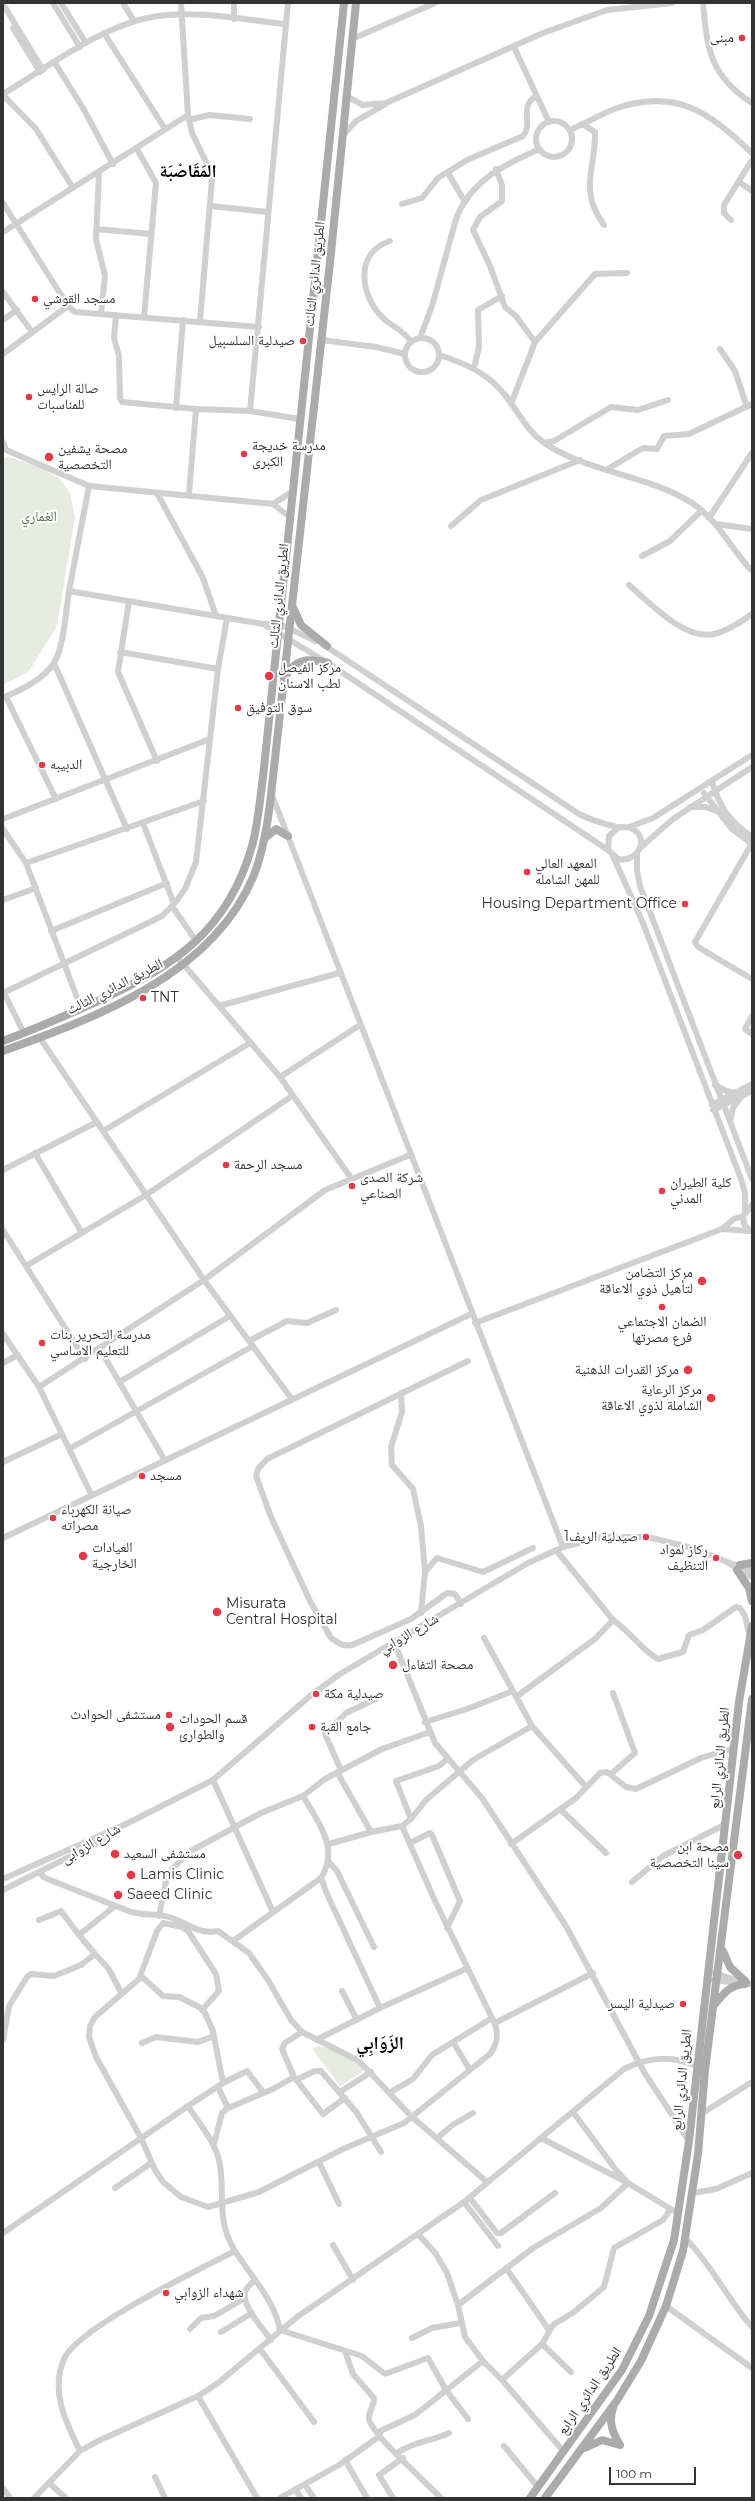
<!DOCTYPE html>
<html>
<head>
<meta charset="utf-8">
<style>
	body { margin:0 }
	#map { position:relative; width:755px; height:2501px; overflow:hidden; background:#fff; font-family:Montserrat,sans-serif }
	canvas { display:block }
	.frame { position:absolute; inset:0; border:4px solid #333; pointer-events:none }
	.scale { position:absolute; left:609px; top:2467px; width:87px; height:18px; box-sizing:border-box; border:2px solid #333; border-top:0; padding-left:5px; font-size:12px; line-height:14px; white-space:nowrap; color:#333; -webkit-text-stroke:3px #fff; paint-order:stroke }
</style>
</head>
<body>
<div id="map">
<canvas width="755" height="2501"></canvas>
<div class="frame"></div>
<div class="scale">100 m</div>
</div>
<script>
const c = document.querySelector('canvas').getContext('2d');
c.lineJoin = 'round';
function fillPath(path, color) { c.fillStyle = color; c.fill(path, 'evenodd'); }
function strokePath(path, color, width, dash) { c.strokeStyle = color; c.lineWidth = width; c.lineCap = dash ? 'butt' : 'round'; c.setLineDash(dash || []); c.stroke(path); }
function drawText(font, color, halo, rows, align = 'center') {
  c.font = font + ' Montserrat,"Noto Naskh Arabic",sans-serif'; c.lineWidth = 4; c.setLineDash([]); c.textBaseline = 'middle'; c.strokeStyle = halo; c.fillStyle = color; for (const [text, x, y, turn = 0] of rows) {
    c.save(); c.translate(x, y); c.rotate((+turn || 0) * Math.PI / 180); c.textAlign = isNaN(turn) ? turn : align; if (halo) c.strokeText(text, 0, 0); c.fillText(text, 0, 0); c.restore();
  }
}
const green = new Path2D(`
	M9,457L42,468L60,479L70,493L75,517L57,626L29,671L3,685V459Z
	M318,2046C337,2050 351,2054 363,2069L362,2072L340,2086L312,2049Z`);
const minor = new Path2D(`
	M53,3L80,47
	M61,3L86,43
	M123,3L134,21
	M234,3V19
	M703,3C707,49 710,76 752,103
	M3,4L43,70
	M13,28L40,72
	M104,33L165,129
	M352,39L435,3
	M514,47L549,122
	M55,63L83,108L113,164
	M3,94C48,67 105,23 158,16C199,10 244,20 286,24
	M3,95L36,129L73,188
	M346,96L363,105L386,103L543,33L607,10L672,3
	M188,115L192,133L210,170L212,179L200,321
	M189,120L209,115L250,119
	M536 139a18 18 0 1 1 36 0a18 18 0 1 1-36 0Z
	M582,124L595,132C596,170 578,189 604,225
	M570,130C586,123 601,114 617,108C677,88 710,113 752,153
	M344,134L356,121L384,105
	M137,149L156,183L144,317
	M496,169L502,185V201L480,217L473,230L490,266L505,307L516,316L535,342
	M99,173L96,239L105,276L101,314
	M448,173L465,202
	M739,182L752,191
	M3,203L68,306L75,312L259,327
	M402,204L422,198L438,178L467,160L523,136C534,123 518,108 536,96
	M211,206L268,212
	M731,220L724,213V205L752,160
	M96,229L151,234
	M3,232L188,115L181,3
	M390,241C354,253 360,296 383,318C392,327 404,330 411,342
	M3,292L32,332
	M116,315L114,338L119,356L120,398L122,402L196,409L250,411L288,3
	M3,320L17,310
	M420,338L432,306L456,219C470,181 505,164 540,149
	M405 355a17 17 0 1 1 34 0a17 17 0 1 1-34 0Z
	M321,340L376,347L405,354
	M720,349L735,371L747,407
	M3,354L68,306
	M439,355C464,363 488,373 505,395C518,411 526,430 543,442C587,473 647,474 692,503C718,520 731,549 752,571
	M474,368L479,347L478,310L502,296
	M511,404L535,342L595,274L627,273
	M176,408L183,320
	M250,411L300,419
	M3,442L6,450L89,486L273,504L291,518
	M544,443L554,441L611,407L638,410L668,400
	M606,470L643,448L657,449L664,436L689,434L752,404
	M157,493L203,578L216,616
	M189,494L196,409
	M273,504L293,491
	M709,518L752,453
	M716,524L752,529
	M451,526L481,500L580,460
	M642,556L670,541L701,511
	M629,585C649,602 685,641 714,634C727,631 741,622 752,614
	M69,591L89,486
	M129,601L118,672L157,761
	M263,624L328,663L608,850
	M324,645L579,814C591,820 604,824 617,827C623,828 627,826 633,829C651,840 636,863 618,859L608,850L609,836L619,827
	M120,652L218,669
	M54,663L127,829
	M6,697L56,799
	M3,698C20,690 43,680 54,663C64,647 66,610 69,591L263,624H279L316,641
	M712,782C720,808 730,822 752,837
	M704,793L731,828L752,844
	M272,795L563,1547
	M690,807H706L716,811
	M3,819L210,739
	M143,823L174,904
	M629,827L653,818L752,755
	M3,829L26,863L81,1008
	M752,843L695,942L698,947L752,979
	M640,848L673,819L752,767
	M637,854V870L640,886L752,1179
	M613,856L643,923L741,1179L745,1193V1212
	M26,863L204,801
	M3,900L36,888
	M172,906L196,941
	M51,931L167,883
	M178,958L280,1077L351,1178
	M3,993L150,922L162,916L174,904L185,889L196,862L218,669L227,618
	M4,993L24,1033
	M219,1006L339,973
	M752,1016L745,1029L752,1034
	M40,1038L204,1280L291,1398
	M280,1077L360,1025
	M715,1085L726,1091L737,1093
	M712,1105L752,1084
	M713,1110L752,1091
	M730,1122L733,1108L740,1098
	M103,1131L250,1043
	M35,1153L82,1233
	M3,1170L97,1122
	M722,1229L734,1219L743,1216
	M3,1230L85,1359
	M750,1231L744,1224L743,1216L752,1205
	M26,1266L146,1195L292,1096
	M475,1323L722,1229L750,1231
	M3,1334L39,1387L91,1494
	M249,1341L287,1321L307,1323L336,1310
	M100,1349L164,1459
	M3,1363L18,1355
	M121,1381L230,1316
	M39,1387L204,1280L325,1190L410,1155
	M401,1393L402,1412L391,1447L392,1465L413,1489L421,1526L425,1572L421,1613
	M69,1449L253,1346
	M3,1462L62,1434
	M3,1538L471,1314
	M727,1562L752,1570
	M425,1572L437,1558L483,1572L533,1548
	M461,1604L455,1594L447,1593L411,1619L352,1645C344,1647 338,1643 331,1638L310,1601L271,1517L256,1476L258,1469L267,1459L468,1361
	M613,1620C630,1631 640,1649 658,1659L683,1652L689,1635L703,1630L736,1607L740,1608L745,1616L749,1633
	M484,1638L513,1691
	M394,1642L435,1743L482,1798L566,1926L644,2072L689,2141
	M516,1697L595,1639L613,1620L556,1550
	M425,1722L467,1709L513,1691L532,1726
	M341,1770L325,1734L346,1713L380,1697
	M337,1772L371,1832
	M611,1774L635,1753L613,1693
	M213,1780L273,1912
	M303,1796C318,1822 340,1848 321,1878L327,1894L380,2008L318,2039
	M561,1810L606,1853
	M411,1819L396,1781L439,1766L447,1759
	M410,1843L430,1833L432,1835L460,1901L447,1928
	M329,1844L371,1832L402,1826
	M511,1844L576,1798L600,1773L607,1772L626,1787L636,1789L701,1758L734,1748
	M328,1861L337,1871L374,1947
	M40,1873L45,1878L131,1912C143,1915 153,1914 165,1916C186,1920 194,1935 218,1931L249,1953L268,1980L291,2020L302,2032L359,2061L411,2116L487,2182
	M3,1879L126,1824L213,1780L310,1696L340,1674L528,1563L563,1547L602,1537H648L696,1549L725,1561L752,1577
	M632,1882L663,1856L726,1824
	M3,1890L101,1841L116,1831
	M159,1916L167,1876L172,1869L189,1852L261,1813L303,1796L325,1779L382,1749L430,1732
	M39,1920L61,1911L79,1935
	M233,1941L321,1878
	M95,1954L79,1935L115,1906
	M714,1973L752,1985
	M141,1976L163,1996L179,1997L199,2007L205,2013L213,2031L223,2083L188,2106C200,2125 216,2142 220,2165C225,2196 216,2220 235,2251C250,2275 275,2301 280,2330
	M712,1980L741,1983
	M342,1991L357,2020
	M380,2008L468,1968
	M202,2010L219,1991L216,1974L188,1931L182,1927L163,1923L157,1931L139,1979L95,2017L90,2026L89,2037L96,2057L141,2138L155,2170L163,2182L181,2197L208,2207L259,2192L343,2149L404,2123L490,2054C499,2042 499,2031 492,2018L435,1901L402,1826L411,1819L426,1800L473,1760L532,1726L586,1787
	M495,2023L593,1973
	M3,2040L9,2006L27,1977L31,1974L54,1976L81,1965L95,1954L108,1968L122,1994
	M453,2042L470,2070
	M142,2043L156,2037L198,2042L214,2036
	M294,2077L323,2114L345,2098
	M296,2080L315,2071H321L357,2113L381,2152
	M223,2083L247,2071L263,2092
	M340,2092L371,2072
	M389,2093L413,2079L432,2055L492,2018
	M228,2108L273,2089L294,2077L282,2049L285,2043L302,2032
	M573,2112L616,2170L628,2183L674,2211
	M701,2114L752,2082
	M437,2138L454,2124L473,2113
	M214,2144L222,2113L228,2108L218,2087
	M319,2162L339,2204
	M115,2188L151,2163
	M693,2193L716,2189L752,2173
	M470,2198L497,2233H501L555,2193
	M464,2202L498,2246
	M3,2233L188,2106
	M418,2234L436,2254L447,2273L458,2305L465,2337L483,2361L502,2380L564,2452
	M686,2239C712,2265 728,2300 752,2327
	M333,2245L353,2280
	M506,2268L549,2330
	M255,2280C251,2284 246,2288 245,2292C242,2307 263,2328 271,2340
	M458,2305L533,2248L601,2208L628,2183L541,2138
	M666,2306L752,2368
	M190,2329L201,2318L214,2316L245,2298
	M280,2330L362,2356L385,2374L428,2358L446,2390L468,2419
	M221,2332L252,2313
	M412,2338L432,2328L460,2323
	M542,2344L571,2372
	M260,2349L314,2422
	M345,2351L353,2374L374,2398C375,2405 368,2411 369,2419C371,2434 428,2484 441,2498
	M502,2380L542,2344L553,2325L574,2312L604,2287L614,2248L663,2220L670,2210
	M198,2396L257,2498
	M504,2446L538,2487
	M80,2451C66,2423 50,2391 64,2359C77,2328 200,2269 235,2251
	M397,2453C417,2440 430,2442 449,2433
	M345,2460L367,2498
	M155,2477L165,2498
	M49,2483L66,2498
	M305,2485L314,2498
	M3,2488L10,2498
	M295,2489L301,2498
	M34,2498L80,2451L98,2441L198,2396L218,2383L297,2317L464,2202L624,2069C650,2056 675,2055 700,2068
	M280,2498L339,2465L380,2436V2431L415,2415L483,2361
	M393,2498L379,2475L403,2458`);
const major = new Path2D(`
	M293,607L301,625L327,646
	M284,679C294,658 308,658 328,663
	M265,838L276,829L288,836
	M3,1041C35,1029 67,1015 98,1001C174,966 228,931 252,846C258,824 260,799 263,777L344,3
	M3,1051C97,1017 213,975 254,875C264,849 268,822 271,795L331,253L356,3
	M740,1565L752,1563
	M737,1570L749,1588L752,1601
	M723,1951L730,1967L746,1982
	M715,2004C724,1993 730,1985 745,1984
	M613,2408C608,2422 613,2433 620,2445
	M585,2448L602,2440L620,2445
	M530,2498L622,2370L649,2316L674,2240L689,2141L739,1702L752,1626
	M545,2498L616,2402L641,2361L666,2306L683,2251L698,2154L705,2070L752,1699`);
const markers = [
	[742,38,4,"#e63946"],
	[35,299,4,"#e63946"],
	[303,341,4,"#e63946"],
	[29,397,4,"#e63946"],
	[244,454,4,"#e63946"],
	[49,457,5,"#e63946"],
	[269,676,5,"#e63946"],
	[238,708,4,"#e63946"],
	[42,765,4,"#e63946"],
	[527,872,4,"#e63946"],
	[685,904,4,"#e63946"],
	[143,998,4,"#e63946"],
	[226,1165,4,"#e63946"],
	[352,1186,4,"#e63946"],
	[662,1191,4,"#e63946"],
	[702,1281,5,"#e63946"],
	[662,1307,4,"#e63946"],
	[42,1343,4,"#e63946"],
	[688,1370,5,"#e63946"],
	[711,1398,5,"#e63946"],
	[142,1476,4,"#e63946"],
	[53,1518,4,"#e63946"],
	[646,1537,4,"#e63946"],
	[83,1556,5,"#e63946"],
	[716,1558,4,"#e63946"],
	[217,1612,5,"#e63946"],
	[393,1665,5,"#e63946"],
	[316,1694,4,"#e63946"],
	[169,1715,4,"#e63946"],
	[170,1727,5,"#e63946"],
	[312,1727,4,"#e63946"],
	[115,1854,5,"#e63946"],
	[738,1855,5,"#e63946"],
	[131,1875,5,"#e63946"],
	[118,1895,5,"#e63946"],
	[683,2004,4,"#e63946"],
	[166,2293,4,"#e63946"]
];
const poiNames = [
	["مبنى",734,38,"right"],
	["مسجد القوشي",43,299],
	["صيدلية السلسبيل",295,341,"right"],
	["صالة الرايس",37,389],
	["للمناسبات",37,405],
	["مدرسة خديجة",252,446],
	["الكبرى",252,462],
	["مصحة يشفين",58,449],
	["التخصصية",58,465],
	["مركز الفيصل",278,668],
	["لطب الاسنان",278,684],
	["سوق التوفيق",246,708],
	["الدبيبه",50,765],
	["المعهد العالي",535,864],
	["للمهن الشامله",535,880],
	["Housing Department Office",677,904,"right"],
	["TNT",151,998],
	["مسجد الرحمة",234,1165],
	["شركة الصدى",360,1178],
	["الصناعي",360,1194],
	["كلية الطيران",670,1183],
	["المدني",670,1199],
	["مركز التضامن",693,1273,"right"],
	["لتأهيل ذوي الاعاقة",693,1289,"right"],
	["الضمان الاجتماعي",662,1322,"center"],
	["فرع مصرتها",662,1338,"center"],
	["مدرسة التحرير بنات",50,1335],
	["للتعليم الاساسي",50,1351],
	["مركز القدرات الذهنية",679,1370,"right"],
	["مركز الرعاية",702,1390,"right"],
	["الشاملة لذوي الاعاقة",702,1406,"right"],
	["مسجد",150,1476],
	["صيانة الكهرباء",61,1510],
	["مصراته",61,1526],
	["صيدلية الريف1",638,1537,"right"],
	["العيادات",92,1548],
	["الخارجية",92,1564],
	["ركاز لمواد",708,1550,"right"],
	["التنظيف",708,1566,"right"],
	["Misurata",226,1604],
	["Central Hospital",226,1620],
	["مصحة التفاءل",402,1665],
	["صيدلية مكة",324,1694],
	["مستشفى الحوادث",161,1715,"right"],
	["قسم الحوداث",179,1719],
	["والطوارئ",179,1735],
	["جامع القبة",320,1727],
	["مصحة ابن",729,1847,"right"],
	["سينا التخصصية",729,1863,"right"],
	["مستشفى السعيد",124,1854],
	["Lamis Clinic",140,1875],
	["Saeed Clinic",127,1895],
	["صيدلية اليسر",675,2004,"right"],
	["شهداء الزوابي",174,2293]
];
const streetNames = [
	["الطريق الدائري الثالث",315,274,-84],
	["الطريق الدائري الثالث",279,596,-84],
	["الطريق الدائري الثالث",115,987,-27],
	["شارع الزوابي",409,1634,-30],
	["الطريق الدائري الرابع",720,1758,-84],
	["شارع الزوابى",91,1844,-30],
	["الطريق الدائري الرابع",682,2080,-84],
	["الطريق الدائري الرابع",590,2391,-56]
];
const parkNames = [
	["الغماري",39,517]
];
const districtNames = [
	["المَقَاصْبَة",188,172],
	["الزَوَابِي",380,2044]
];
fillPath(green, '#e6ecdf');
strokePath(minor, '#d0d0d0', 6);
strokePath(major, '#ababab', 8);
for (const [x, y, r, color] of markers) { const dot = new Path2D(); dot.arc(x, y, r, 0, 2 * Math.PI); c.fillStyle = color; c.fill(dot); strokePath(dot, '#fff', 1.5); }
drawText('14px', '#333', '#fff', poiNames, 'left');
drawText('14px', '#333', '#fff', streetNames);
drawText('14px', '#56703f', '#fff', parkNames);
drawText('bold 18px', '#000', '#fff', districtNames);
</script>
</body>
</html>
